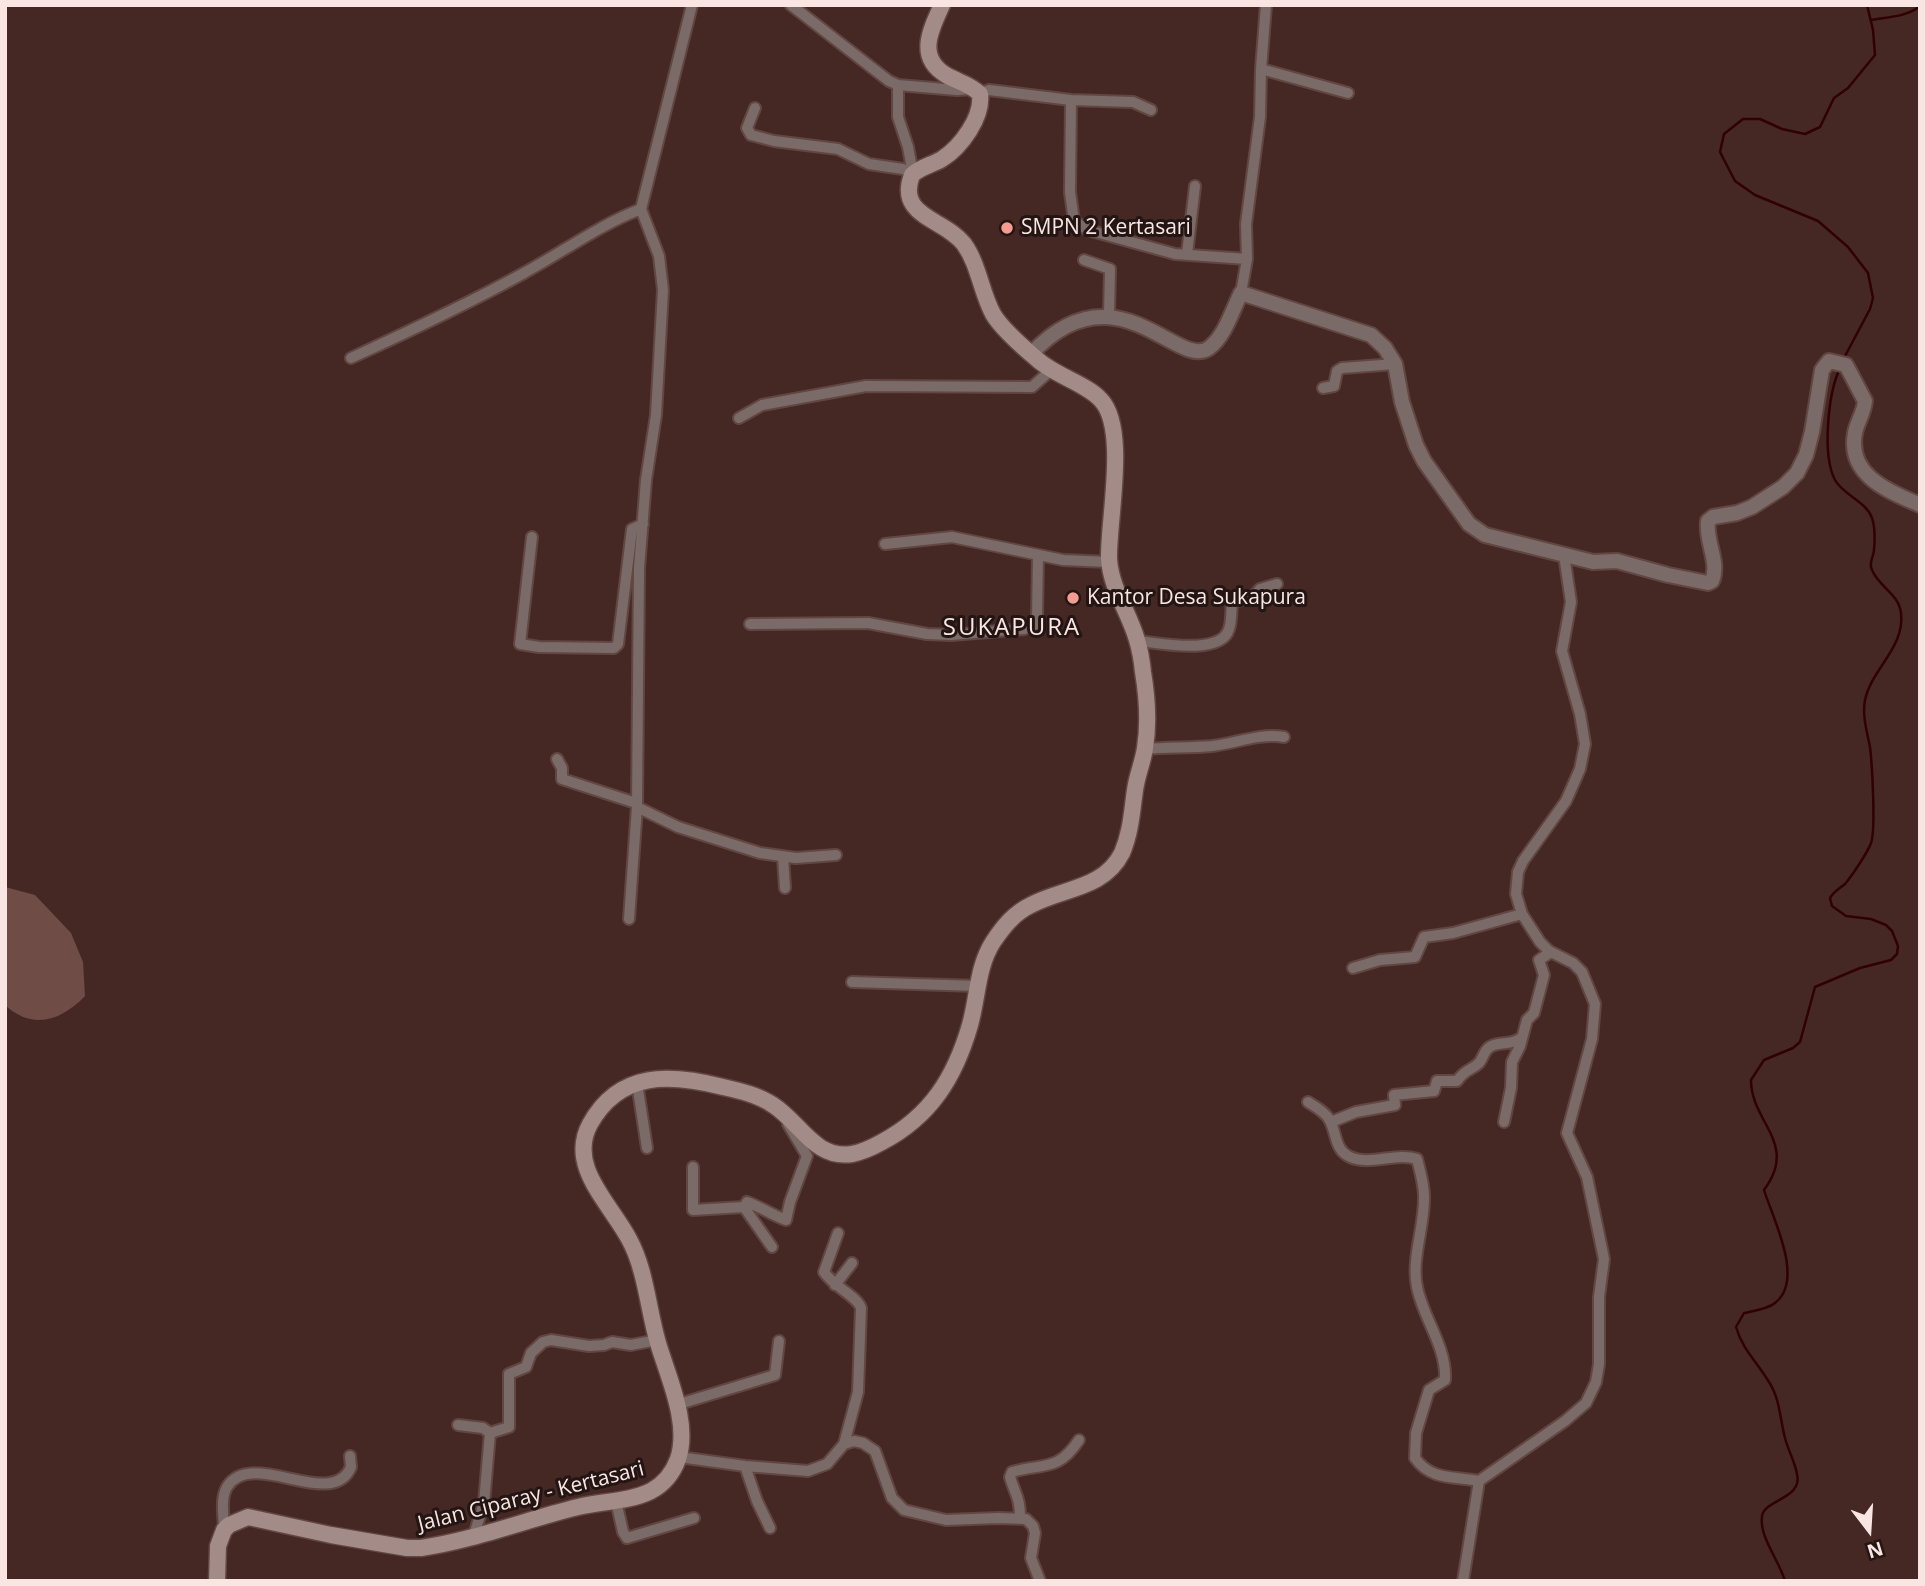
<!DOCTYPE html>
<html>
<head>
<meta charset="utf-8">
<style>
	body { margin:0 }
	#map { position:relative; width:1925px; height:1586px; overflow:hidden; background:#452824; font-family:"Open Sans",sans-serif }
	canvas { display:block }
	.frame { position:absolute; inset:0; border:7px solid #f9e5e2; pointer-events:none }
	.north { position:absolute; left:1834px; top:1495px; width:70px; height:70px; -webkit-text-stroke:5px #221513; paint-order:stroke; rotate:163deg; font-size:19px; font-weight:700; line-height:28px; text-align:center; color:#f9e5e2 }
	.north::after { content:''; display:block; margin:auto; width:24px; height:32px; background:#f9e5e2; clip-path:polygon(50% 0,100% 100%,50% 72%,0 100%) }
</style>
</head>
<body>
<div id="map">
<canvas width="1925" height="1586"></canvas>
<div class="frame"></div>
<div class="north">N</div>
</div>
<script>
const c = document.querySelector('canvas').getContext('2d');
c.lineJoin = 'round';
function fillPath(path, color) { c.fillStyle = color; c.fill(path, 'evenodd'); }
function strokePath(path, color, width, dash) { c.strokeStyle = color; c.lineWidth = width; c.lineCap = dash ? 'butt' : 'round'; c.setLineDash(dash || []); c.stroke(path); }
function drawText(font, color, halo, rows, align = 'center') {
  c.font = font + ' "Open Sans",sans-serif'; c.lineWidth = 6; c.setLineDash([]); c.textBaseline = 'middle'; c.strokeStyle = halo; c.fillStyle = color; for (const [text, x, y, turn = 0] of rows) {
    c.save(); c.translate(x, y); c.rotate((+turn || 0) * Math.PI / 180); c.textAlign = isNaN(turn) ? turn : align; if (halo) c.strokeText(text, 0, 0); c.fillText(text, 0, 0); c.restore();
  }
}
const green = new Path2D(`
	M5,887L35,895L71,933L83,962L85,996C62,1020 33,1031 5,1005Z`);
const stream = new Path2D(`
	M1871,20C1887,17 1907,17 1920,6
	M1844,358L1870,309L1873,298L1868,273L1848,247L1818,221L1755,195L1735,181L1720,152L1724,134L1743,119H1760L1782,129L1805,134L1820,127L1834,98L1848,88L1875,55L1873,30L1867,5
	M1785,1581C1779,1560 1759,1537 1762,1516C1765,1499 1803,1499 1797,1474C1795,1462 1788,1450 1785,1438C1780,1419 1780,1399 1769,1382C1758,1363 1742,1349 1736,1327L1744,1313C1753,1311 1768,1309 1775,1303C1805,1280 1773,1219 1764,1190C1799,1143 1751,1123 1751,1080L1764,1060L1793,1048L1800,1042L1815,987L1860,968L1891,960L1897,954L1898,946L1892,931L1886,925L1871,919L1846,916L1832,906L1830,898C1834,891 1839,889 1845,884C1851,877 1868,852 1871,843C1876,830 1872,763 1870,747C1867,732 1862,715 1865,700C1872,668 1905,648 1901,613C1899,594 1879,587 1872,570C1868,562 1874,557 1874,550C1875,541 1875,526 1872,518C1866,501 1843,495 1835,480C1822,455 1828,396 1839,370`);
const minor = new Path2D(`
	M692,5L641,209L659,256L663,290L656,415L646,480L639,568L637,807L678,827L760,853L796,858L836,855
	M791,5L889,81L898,85L957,90L972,89
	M1261,69L1348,93
	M898,85V117L908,147L913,174
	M980,94L989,90L1071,100L1133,102L1151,110
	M1071,100L1070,192L1074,221L1088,230L1175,254L1247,259
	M755,108L747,128L751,135L774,141L838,149L869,164L903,169L912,174
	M1187,254L1195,186
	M1084,260L1110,269L1109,315
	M1241,293L1247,259L1246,224L1260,117L1261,69L1266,5
	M351,358C410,331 466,305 524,273C563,252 599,225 641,209
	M1323,388L1334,386L1337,371L1342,368L1395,364
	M739,418L762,405L866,386L1032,387L1051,370
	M532,537L520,644L539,647L614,648L618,644L632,529L643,524
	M885,544L952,537L1063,560L1109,562
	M750,624L868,623L927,634L951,635L1024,629L1035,625L1037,618L1038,555
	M1138,641C1159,643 1221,656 1229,629C1232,621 1231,610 1232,602L1252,598L1260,589L1277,584
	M1145,749C1167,747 1190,748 1212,746C1237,743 1259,733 1284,737
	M557,759L562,768V779L636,803
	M783,857L785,888
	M629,919L637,807
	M1353,968L1380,960L1415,957L1424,937L1453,933L1522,914
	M852,982L978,986
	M637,1083L647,1148
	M1308,1102C1316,1107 1324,1111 1329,1119C1337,1132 1334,1150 1350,1157C1371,1166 1396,1152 1417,1159C1420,1171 1424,1184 1424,1196C1425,1225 1411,1259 1417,1287C1423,1318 1447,1347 1445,1380L1429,1390L1416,1433L1415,1458C1431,1481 1455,1476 1479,1481
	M1331,1122L1356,1112L1395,1105L1394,1095L1434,1091L1437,1081H1457C1466,1068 1471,1071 1479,1063C1484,1057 1484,1048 1494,1045C1504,1042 1511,1045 1521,1038
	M1504,1122L1511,1088L1512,1062L1520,1046L1527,1020L1534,1013L1544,975L1539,960L1551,952
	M693,1167V1210L744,1207
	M838,1233L824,1272C834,1287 858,1297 861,1308L858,1392L844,1444
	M772,1247L744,1207L747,1202C761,1207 772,1215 786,1220L790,1202L807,1156L788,1124
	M835,1285L852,1263
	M676,1405L775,1375L779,1341
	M458,1425L483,1428L490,1433L484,1503L473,1538
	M490,1433L509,1427V1374L526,1367L531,1353L543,1342L551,1340L589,1346L604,1345L612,1342L631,1345L657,1340
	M679,1457L745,1466L808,1471L827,1464L844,1444L854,1441L863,1443L875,1451L892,1498L904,1510L946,1520L998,1518L1026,1519L1033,1526L1035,1533L1031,1558L1040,1581
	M745,1466L757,1501L770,1528
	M616,1501L623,1532L627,1538L694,1518
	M1020,1518C1020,1497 1015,1494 1010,1477L1012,1472C1043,1463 1058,1472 1079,1440
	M224,1530C224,1517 220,1499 227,1487C252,1447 332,1512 351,1467L350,1456
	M1463,1581L1479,1481L1565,1421L1586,1403L1596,1382L1599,1364V1297L1604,1259L1587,1177L1567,1133L1592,1039L1595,1004L1582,972L1573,963L1549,951L1540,942L1522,914L1516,894L1518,872L1523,861L1566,801L1580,769L1585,744L1580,714L1562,651L1571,602L1564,555`);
const tertiary = new Path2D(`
	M1031,354C1116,263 1178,371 1209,348C1225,336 1232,311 1241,293L1371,335L1385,348L1395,364L1402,402L1416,445L1424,461L1469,524L1485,535L1593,562L1617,561L1668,575L1708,583L1712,581C1720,562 1705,541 1708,521L1713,517L1737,513L1752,507L1783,487L1797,473L1806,455L1812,432L1822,370L1829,361L1846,365L1865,401C1864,413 1857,422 1855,433C1847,476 1889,491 1920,505`);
const secondary = new Path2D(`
	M217,1581L218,1546L224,1530L229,1525L248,1517L331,1535L407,1548H421C475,1540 525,1520 578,1507C602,1501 629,1502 651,1491C664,1484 673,1473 678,1459C690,1423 668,1377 658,1343C648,1309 646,1270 629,1239C610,1203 567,1166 590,1124C620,1070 671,1074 723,1087C741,1091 758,1095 773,1105C800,1122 815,1160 852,1154C863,1152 873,1147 882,1142C931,1116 955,1077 970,1025C978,997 977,967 993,942C1003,927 1014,913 1031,905C1063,888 1104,889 1122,853C1131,832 1132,811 1135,790C1137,775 1143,762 1145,748C1149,723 1147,696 1143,672C1142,662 1140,650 1137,640C1129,612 1111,589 1109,559C1108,520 1128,429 1101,400C1087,384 1056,376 1038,360C1025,349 1001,328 993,314C981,292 979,265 964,244C944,218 896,217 912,175C920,167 932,165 942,159C961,147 983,117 980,94C970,84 958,82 946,75C916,57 931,29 942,5`);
const markers = [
	[1007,228,7,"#f59c90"],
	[1073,598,7,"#f59c90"]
];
const poiNames = [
	["SMPN 2 Kertasari",1021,228],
	["Kantor Desa Sukapura",1087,598]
];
const streetNames = [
	["Jalan Ciparay - Kertasari",531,1497,-14]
];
const quarterNames = [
	["SUKAPURA",1012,628]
];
fillPath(green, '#704c47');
strokePath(stream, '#310000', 2.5);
strokePath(minor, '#624642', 14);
strokePath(tertiary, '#624642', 18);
strokePath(secondary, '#624642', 19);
strokePath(minor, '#7a6b68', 10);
strokePath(tertiary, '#7a6b68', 14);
strokePath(secondary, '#a38b87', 16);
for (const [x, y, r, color] of markers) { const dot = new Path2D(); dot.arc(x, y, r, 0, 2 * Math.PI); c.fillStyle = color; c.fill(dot); strokePath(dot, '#221513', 2.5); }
drawText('21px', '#f9e5e2', '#221513', poiNames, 'left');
drawText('21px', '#f9e5e2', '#221513', streetNames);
c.letterSpacing = '2px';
drawText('24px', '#f9e5e2', '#221513', quarterNames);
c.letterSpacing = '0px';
</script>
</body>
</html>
